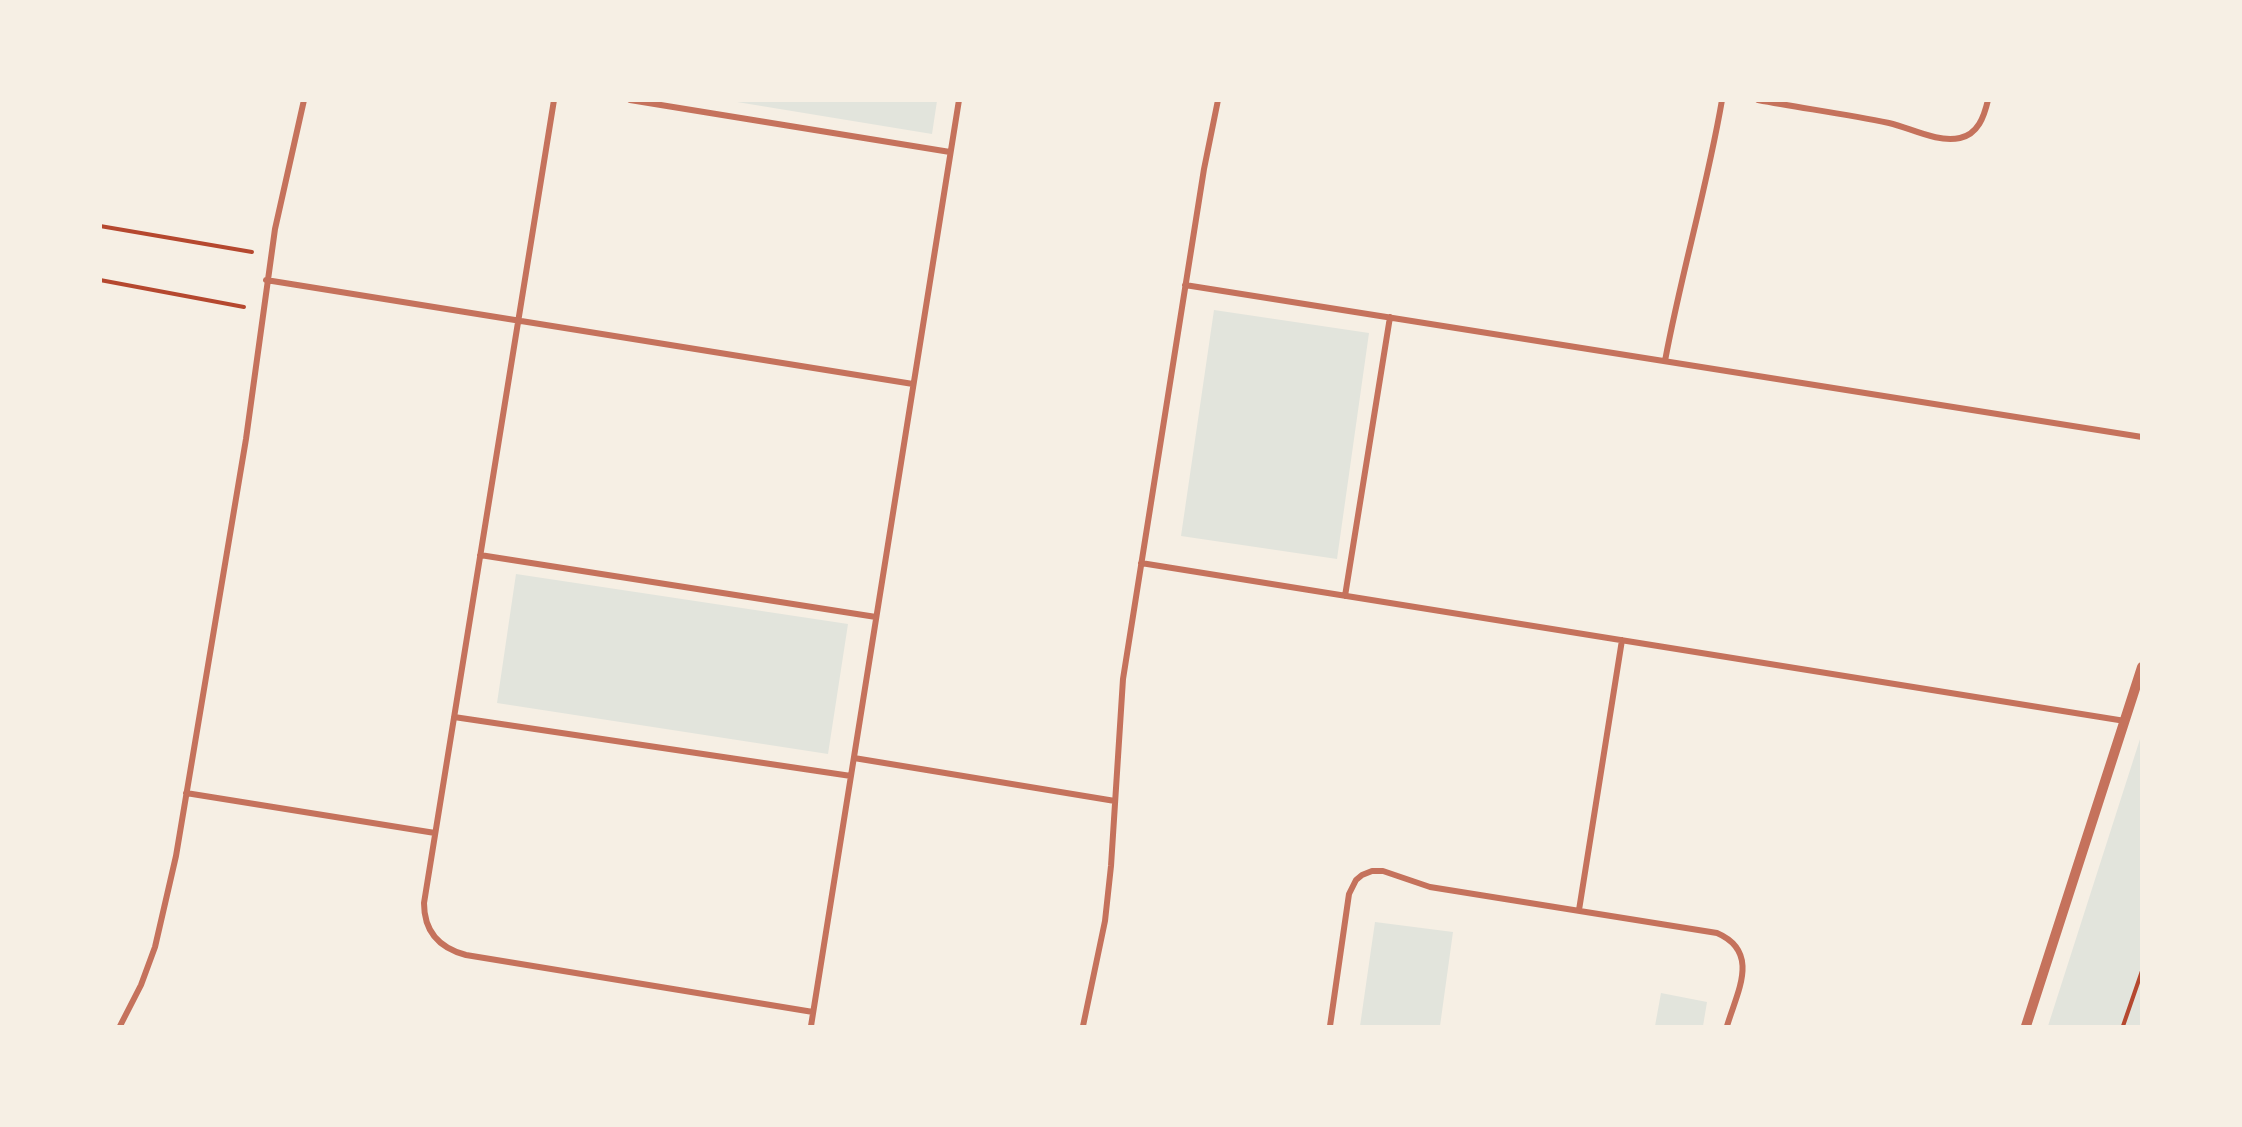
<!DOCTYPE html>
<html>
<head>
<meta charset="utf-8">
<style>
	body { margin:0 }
	#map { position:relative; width:2242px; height:1127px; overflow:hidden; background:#f6efe4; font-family:"Roboto Condensed",sans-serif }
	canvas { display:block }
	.frame { position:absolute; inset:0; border:102px solid #f6efe4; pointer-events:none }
</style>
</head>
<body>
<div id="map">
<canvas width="2242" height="1127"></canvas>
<div class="frame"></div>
</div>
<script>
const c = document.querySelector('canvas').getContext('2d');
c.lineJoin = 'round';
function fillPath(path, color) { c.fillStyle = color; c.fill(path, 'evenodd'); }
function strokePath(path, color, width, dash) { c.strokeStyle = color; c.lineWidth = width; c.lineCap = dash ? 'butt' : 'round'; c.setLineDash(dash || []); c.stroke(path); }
const green = new Path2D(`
	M731,101H937L932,134Z
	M1214,310L1369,333L1337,559L1181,536Z
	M516,574L848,624L828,754L497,703Z
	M2141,736V1026H2048Z
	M1375,922L1453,932L1440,1026H1360Z
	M1661,993L1707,1002L1703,1026H1655Z`);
const path = new Path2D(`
	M100,226L252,252
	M100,280L244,307
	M2123,1026L2142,971`);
const minor = new Path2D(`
	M554,100L424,903C424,931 439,948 466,955L813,1012
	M630,100L950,152
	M1758,100C1801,108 1845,114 1889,123C1911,128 1937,143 1960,138C1978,134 1984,117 1988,100
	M266,280L913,384
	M1185,285L2142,437
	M1665,361C1681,274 1707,188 1722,100
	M480,555L876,617
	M1141,563L2125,721
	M1345,596L1390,317
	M454,717L851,776
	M854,758L1115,801
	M186,793L435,833
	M1579,910L1622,640
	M120,1026L141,985L155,947L176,856L246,439L275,229L304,100
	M811,1026L959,100
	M1083,1026L1105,921L1111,866L1123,679L1204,169L1218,100
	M1330,1026L1349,894L1356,880L1362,875L1372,871H1383L1430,887L1717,933C1761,952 1737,992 1727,1026`);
const tertiary = new Path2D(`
	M2026,1026L2142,667`);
fillPath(green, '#e2e4dc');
strokePath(path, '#b5482f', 4);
strokePath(minor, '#c5725c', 6);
strokePath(tertiary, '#c5725c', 10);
</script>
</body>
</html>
